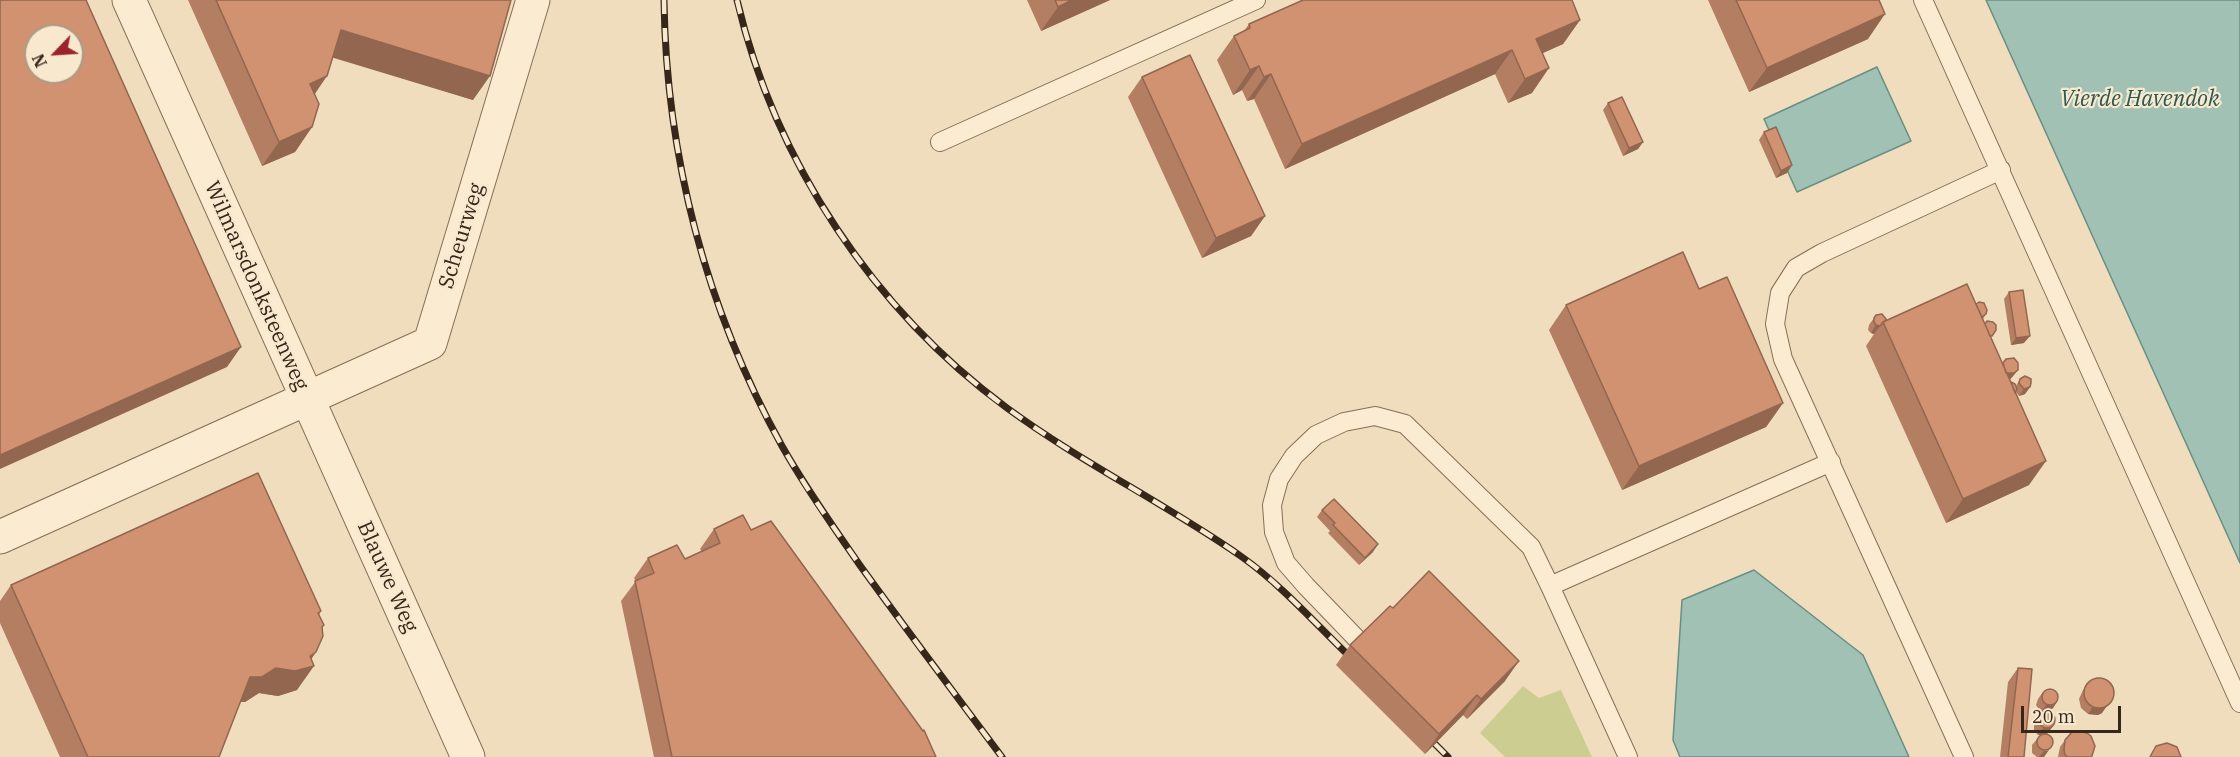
<!DOCTYPE html>
<html>
<head>
<meta charset="utf-8">
<style>
	body { margin:0 }
	#map { position:relative; width:2240px; height:757px; overflow:hidden; background:#f0ddbe; font-family:"IBM Plex Serif",serif }
	canvas { display:block }
	.north { position:absolute; left:24px; top:24px; width:60px; height:60px; box-sizing:border-box; background:#f7e8ce; border:2px solid #aa9b86; border-radius:50%; rotate:245deg; font-size:16px; font-weight:700; line-height:24px; text-align:center; color:#37271b }
	.north::after { content:''; display:block; margin:auto; width:21px; height:27px; background:#9b232d; clip-path:polygon(50% 0,100% 100%,50% 72%,0 100%) }
	.scale { position:absolute; left:2021px; top:706px; width:100px; height:27px; box-sizing:border-box; border:3px solid #37271b; border-top:0; padding-left:8px; font-size:18px; line-height:21px; white-space:nowrap; color:#37271b; -webkit-text-stroke:4px #f7e8ce; paint-order:stroke }
</style>
</head>
<body>
<div id="map">
<canvas width="2240" height="757"></canvas>
<div class="north">N</div>
<div class="scale">20 m</div>
</div>
<script>
const c = document.querySelector('canvas').getContext('2d');
c.lineJoin = 'round';
function fillPath(path, color) { c.fillStyle = color; c.fill(path, 'evenodd'); }
function strokePath(path, color, width, dash) { c.strokeStyle = color; c.lineWidth = width; c.lineCap = dash ? 'butt' : 'round'; c.setLineDash(dash || []); c.stroke(path); }
function drawText(font, color, halo, rows, align = 'center') {
  c.font = font + ' "IBM Plex Serif",serif'; c.lineWidth = 4.5; c.setLineDash([]); c.textBaseline = 'middle'; c.strokeStyle = halo; c.fillStyle = color; for (const [text, x, y, turn = 0] of rows) {
    c.save(); c.translate(x, y); c.rotate((+turn || 0) * Math.PI / 180); c.textAlign = isNaN(turn) ? turn : align; if (halo) c.strokeText(text, 0, 0); c.fillText(text, 0, 0); c.restore();
  }
}
const green = new Path2D(`
	M1523,686L1539,698L1561,690L1592,757H1505L1480,733Z`);
const water = new Path2D(`
	M1986,0H2240V563Z
	M1877,67L1911,141L1797,192L1764,119Z
	M1754,570L1863,655L1909,757H1680L1673,740L1682,600Z`);
const lane = new Path2D(`
	M1923,0L2240,703
	M940,142L1256,0
	M1550,586L1628,757
	M1356,638L1306,586L1286,563L1274,532L1272,505L1279,479L1294,456L1316,435L1344,422L1375,416L1405,424L1531,547L1550,586L1831,462
	M1964,757L1783,359L1775,324L1780,293L1796,268L1822,253L2001,170`);
const street = new Path2D(`
	M129,0L468,757
	M0,537L430,343L533,0`);
const rail = new Path2D(`
	M664,0C666,156 706,309 782,446C805,487 832,525 859,564C906,629 954,693 1002,757
	M737,0C775,162 874,310 1007,408C1082,463 1166,504 1242,557C1280,584 1313,621 1347,654
	M1435,744L1448,757`);
const wall = new Path2D(`
	M188,0H511L473,100L333,57L315,94L312,127L295,152L262,166Z
	M1027,0H1110L1041,31Z
	M1708,0H1879L1868,39L1749,92Z
	M1580,20L1563,44L1542,53L1532,93L1508,103L1495,74L1285,169L1254,99L1247,101L1242,90L1233,95L1217,60L1234,36L1244,31L1249,24Z
	M1142,77L1265,216L1251,236L1202,258L1128,97Z
	M1608,103L1643,142L1638,149L1623,156L1603,110Z
	M1764,132L1792,165L1787,173L1776,178L1759,140Z
	M1699,289L1783,403L1766,427L1622,490L1549,330L1566,305Z
	M2009,292L2024,343L2011,345L2004,299Z
	M1976,304L1986,314L1983,319L2002,363L2018,370L2010,380L2011,382L2016,386L2020,379L2030,387L2025,394L2019,396L2016,392L2029,485L1946,523L1866,346L1874,334L1871,333L1868,330L1869,325L1876,315L1885,321Z
	M1322,510L1373,552L1359,565L1328,533L1330,531L1317,517Z
	M714,529L751,530L936,757H654L621,601L636,581L634,578L648,558L685,559L702,552L700,549Z
	M11,585L321,611L319,615L324,625L322,628L311,659L297,690L278,696L259,693L245,702H240L219,757H60L0,623V601Z
	M1393,608L1505,681L1467,719L1463,715L1425,754L1336,665L1350,645Z
	M2018,668L2024,757H2000L2008,682Z
	M2088,683L2102,713L2098,715L2088,714L2081,708L2079,699L2083,690Z
	M2043,692L2058,700L2053,708L2047,713L2050,731L2047,734L2044,757H2047H2037L2032,753V745L2038,738L2041,735H2038L2034,731V726L2042,713H2046L2041,712L2036,705L2038,699Z
	M2065,740L2092,757H2058L2060,747Z`);
const shadedWall = new Path2D(`
	M1072,0H1110L1041,31L1058,7Z
	M1885,14L1868,39L1749,92L1767,68Z
	M1580,20L1563,44L1519,64L1536,39Z
	M341,30L490,76L473,100L324,55Z
	M1512,50L1495,74L1285,169L1302,144Z
	M1259,66L1242,90L1233,95L1250,70Z
	M1549,68L1532,93L1508,103L1525,79Z
	M1271,74L1254,99L1247,101L1264,77Z
	M327,76L310,101V84Z
	M312,127L295,152L262,166L279,142Z
	M1643,142L1638,149L1623,156L1629,148Z
	M1792,165L1787,173L1776,178L1781,171Z
	M1265,216L1251,236L1202,258L1216,238Z
	M1876,325L1880,326L1874,334L1871,333Z
	M2030,336L2024,343L2011,345L2016,338Z
	M241,347L227,367L0,469V455Z
	M2018,370L2012,377L2008,381L2006,373Z
	M2030,387L2025,394L2019,396L2024,389Z
	M1783,403L1766,427L1622,490L1639,466Z
	M2046,461L2029,485L1946,523L1963,499Z
	M1378,544L1373,552L1359,565L1365,558Z
	M316,652L305,669L314,666L297,690L278,696L259,693L245,702H233L250,677L310,656Z
	M1519,661L1505,681L1467,719L1481,699Z
	M1477,695L1463,715L1425,754L1439,734Z
	M2058,700L2053,708L2046,713L2041,712L2046,705Z
	M2107,706L2102,713L2098,715L2088,714L2093,707Z
	M2055,724L2046,735H2038L2043,728Z
	M2049,750L2044,757H2039L2044,751Z`);
const building = new Path2D(`
	M0,0H86L241,347L0,455ZM36,36H72V72H36Z
	M216,0H511L490,76L341,30L327,76L310,84L319,104L312,127L279,142Z
	M1055,0H1072L1058,7Z
	M1303,0H1572L1580,20L1536,39L1549,68L1525,79L1512,50L1302,144L1271,74L1264,77L1259,66L1250,70L1234,36L1250,28L1249,24Z
	M1736,0H1879L1885,14L1767,68Z
	M1190,55L1265,216L1216,238L1142,77Z
	M1622,97L1643,142L1629,148L1608,103Z
	M1776,127L1792,165L1781,171L1764,132Z
	M1683,252L1699,289L1727,277L1783,403L1639,466L1566,305Z
	M1967,284L2046,461L1963,499L1883,322Z
	M2023,290L2030,336L2016,338L2009,292Z
	M1979,302L1984,303L1987,310L1986,314L1982,317L1976,304Z
	M1882,314L1886,319L1885,321L1883,322L1880,326L1876,325L1874,322V318L1876,315Z
	M1987,321L1993,322L1996,325V330L1992,336H1990L1985,324Z
	M2014,358L2018,363V370L2014,373H2006L2003,363L2006,359Z
	M2025,376L2031,379V383L2030,387L2024,389L2019,383L2020,379Z
	M2011,382L2015,384L2017,389L2015,393Z
	M258,473L321,611L318,613L324,625L322,627L323,636L316,652L310,656L314,666L295,671L276,668L262,677H250L219,757H88L11,585Z
	M1334,499L1378,544L1365,558L1333,525L1335,523L1322,510Z
	M743,515L751,530L771,521L923,731L924,730L936,757H672L635,581L654,573L648,558L677,545L685,559L720,543L714,529Z
	M1429,571L1519,661L1481,699L1477,695L1439,734L1350,645L1390,606L1393,608Z
	M2018,668L2032,669L2024,757H2008Z
	M2084 693a15 15 0 1 1 30 0a15 15 0 1 1-30 0Z
	M2042 697a8 8 0 1 1 16 0a8 8 0 1 1-16 0Z
	M2039 720a8 8 0 1 1 16 0a8 8 0 1 1-16 0Z
	M2077,731L2087,733L2091,736L2095,746L2092,756L2091,757H2068L2065,755L2064,750L2065,740L2072,732Z
	M2037 742a8 8 0 1 1 16 0a8 8 0 1 1-16 0Z
	M2167,743L2177,747L2181,757H2150L2151,755L2156,746Z`);
const streetNames = [
	["Scheurweg",462,236,-73],
	["Wilmarsdonksteenweg",256,286,66],
	["Blauwe Weg",387,577,66]
];
const waterNames = [
	["Vierde Havendok",2140,100]
];
fillPath(green, '#ccce91');
fillPath(water, '#a1c1b5');
strokePath(water, '#688f83', 1.5);
strokePath(lane, '#896d56', 20);
strokePath(street, '#896d56', 35);
strokePath(lane, '#faebd1', 18);
strokePath(street, '#faebd1', 33);
strokePath(rail, '#37271b', 7);
strokePath(rail, '#f7e8ce', 4.5, [14]);
fillPath(wall, '#b37e61');
fillPath(shadedWall, '#92664f');
fillPath(building, '#d09271');
strokePath(building, '#92664f', 1.5);
drawText('21px', '#37271b', '#f7e8ce', streetNames);
drawText('italic 22px', '#2a5852', '#f7e8ce', waterNames);
</script>
</body>
</html>
